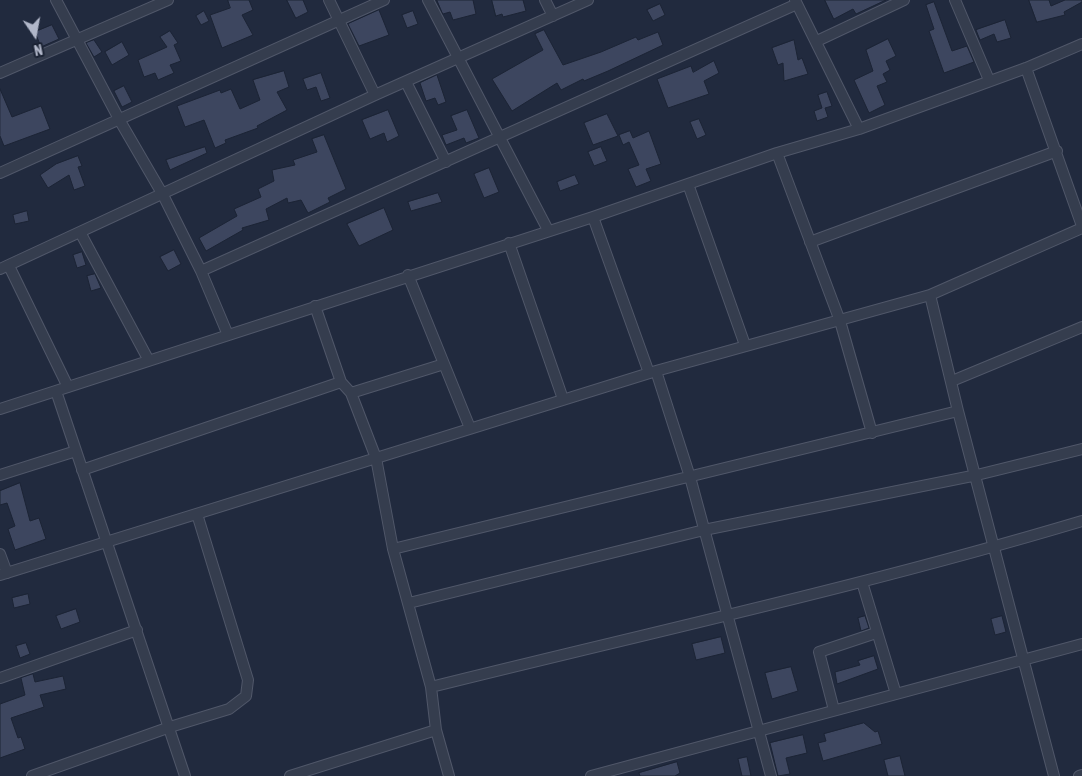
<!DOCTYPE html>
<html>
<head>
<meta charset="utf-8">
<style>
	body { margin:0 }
	#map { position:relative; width:1082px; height:776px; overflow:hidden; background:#212a3e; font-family:"Asap Condensed",sans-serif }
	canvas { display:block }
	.north { position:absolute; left:10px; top:10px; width:50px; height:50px; -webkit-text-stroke:4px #1a2233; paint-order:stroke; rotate:168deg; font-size:14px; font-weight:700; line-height:20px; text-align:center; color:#b1b7c9 }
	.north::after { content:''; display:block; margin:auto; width:18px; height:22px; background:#b1b7c9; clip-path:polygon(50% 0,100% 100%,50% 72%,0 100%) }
</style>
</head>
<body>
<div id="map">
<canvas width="1082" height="776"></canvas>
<div class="north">N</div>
</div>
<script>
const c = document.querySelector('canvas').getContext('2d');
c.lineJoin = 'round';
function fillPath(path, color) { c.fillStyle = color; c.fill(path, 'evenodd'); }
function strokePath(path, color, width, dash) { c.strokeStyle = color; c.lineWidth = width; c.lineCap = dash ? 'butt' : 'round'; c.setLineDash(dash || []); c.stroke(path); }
const building = new Path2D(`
	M228,0H249L253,10L242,15L253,35L222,48L210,15L230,8Z
	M287,0H303L308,12L296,18Z
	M437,0H473L476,14L453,20L450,12L443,14Z
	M492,0H523L526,11L503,17L502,14L496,16Z
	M825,0H886L856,14L853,9L834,19Z
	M1029,0H1049L1051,6L1065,0H1082V2L1064,12L1065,15L1037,22Z
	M934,2L952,51L967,46L974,62L944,73L929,31L934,29L926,5Z
	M660,4L665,15L653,21L647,10Z
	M379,10L389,35L359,46L348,24Z
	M204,11L209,21L201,25L196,16Z
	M413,11L418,24L407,28L402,15Z
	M1005,20L1011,38L997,42L994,34L980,40L976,30Z
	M52,25L59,39L41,47L35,32Z
	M544,30L563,65L601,52L636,37L638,40L658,32L663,45L608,71L584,81L583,79L561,90L557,83L512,111L492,79L543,50L535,34Z
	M170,31L178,43L174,45L181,61L170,65L174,73L158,80L155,73L144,77L138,60L167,47L160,37Z
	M888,39L896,56L886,61L890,70L883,74L887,82L877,86L885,105L869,113L854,80L873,71L866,50Z
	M94,40L102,52L94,57L86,43Z
	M794,40L798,60L802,58L808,74L784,81L783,63L778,65L772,48Z
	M122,42L129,55L112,65L105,52Z
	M714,61L719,73L704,81L709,94L668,108L657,79L691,66L693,72Z
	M284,71L289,87L277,92L287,110L257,126L258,128L225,140L226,143L215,148L204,120L185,127L177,106L220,90L221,93L231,89L240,109L260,100L253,80Z
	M321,73L330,98L321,101L316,87L307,90L303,79Z
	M437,75L446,102L438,105L435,98L426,101L420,83Z
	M124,86L132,102L122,107L114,91Z
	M0,89L12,117L41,106L50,129L4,146L0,136Z
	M827,92L832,106L825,108L828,117L817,121L814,111L822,108L818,95Z
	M388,110L399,136L387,142L384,133L370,139L362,120Z
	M467,110L479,138L466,143L464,138L446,145L442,135L457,130L451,116Z
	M607,114L618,136L593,145L584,123Z
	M699,119L706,135L697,139L690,122Z
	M630,131L633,138L649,131L661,164L646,169L651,181L636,187L628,169L639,165L629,142L623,145L619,135Z
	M324,135L346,189L328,198L330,202L308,213L301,200L288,203L287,198L266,209L269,220L242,228L243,230L206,251L199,238L237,216L234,209L261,197L258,189L274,181L272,170L295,165L293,160L317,152L312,139Z
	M205,147L207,153L170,170L166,160Z
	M601,147L607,161L594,166L588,152Z
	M78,156L82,166L78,167L85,186L74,190L69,175L48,188L40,175L56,164Z
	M489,168L499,192L484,198L474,174Z
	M575,175L579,184L560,191L557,182Z
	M438,193L442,202L411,211L408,202Z
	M384,208L393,230L359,246L347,224Z
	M27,211L29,221L15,224L13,215Z
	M174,250L181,264L168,271L160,257Z
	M82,252L86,265L77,268L73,255Z
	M95,274L101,288L91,291L87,276Z
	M20,483L30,521L39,518L46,539L15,550L8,529L15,526L7,503L0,505V491Z
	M28,594L30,604L14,608L12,598Z
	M76,609L80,622L61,629L56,616Z
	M865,616L869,628L861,631L858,618Z
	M1002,616L1006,632L995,635L991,619Z
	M721,637L725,653L696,660L692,644Z
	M26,643L30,654L20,658L16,646Z
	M874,656L878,669L837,684L835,672L860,665L858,661Z
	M791,667L798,691L772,699L765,673Z
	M33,674L35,682L63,676L66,689L40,695L44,707L11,718L18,738L21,737L25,749L0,758V704L25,695L21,678Z
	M864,723L875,732L878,731L882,744L823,761L818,743L826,741L824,734Z
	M803,735L807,753L786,758L790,774L778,776L770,743Z
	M900,756L905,776H888L884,760Z
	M747,757L751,776H742L738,759Z
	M677,762L680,773L675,776H640L639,773Z`);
const minor = new Path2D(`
	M56,0L120,121L163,195L201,271L228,335
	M329,0L375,95
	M428,0L548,230
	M545,0L553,16
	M795,0L859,129
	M955,0L989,80
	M817,41L904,0
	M1026,68L1082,226
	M0,73L168,0
	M406,82L446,162
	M777,153L840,321L872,433
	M0,173L384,0
	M688,184L745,345
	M593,217L649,373
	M80,232L148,359
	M810,242L1057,151
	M509,243L563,399
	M9,266L68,387
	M0,269L375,95L588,0
	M201,271L797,4
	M408,275L470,428
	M930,295L958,411L1054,776
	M315,306L341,382L351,393L376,458L393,549L431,687L436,730L449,776
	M656,371L690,477L771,776
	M952,381L1082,327
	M56,391L185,776
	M351,393L444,364
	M0,409L593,217L777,153L859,129L1026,68L1082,44
	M82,470L341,382
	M0,475L76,451
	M393,549L958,411
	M0,554L7,573
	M0,575L656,371L930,295L1082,228
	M862,582L896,694
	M409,603L704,530L977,475L1082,449
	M0,678L137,630
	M431,687C648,633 868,585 1082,521
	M834,710L819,652L876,633
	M32,776L170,727L229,709L246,696L248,680L197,514
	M290,776L436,730
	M591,776L1082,644
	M1079,776L1082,775`);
fillPath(building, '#3d465f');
strokePath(building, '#1c2435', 1);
strokePath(minor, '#505769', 12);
strokePath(minor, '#353d4e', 10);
</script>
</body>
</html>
